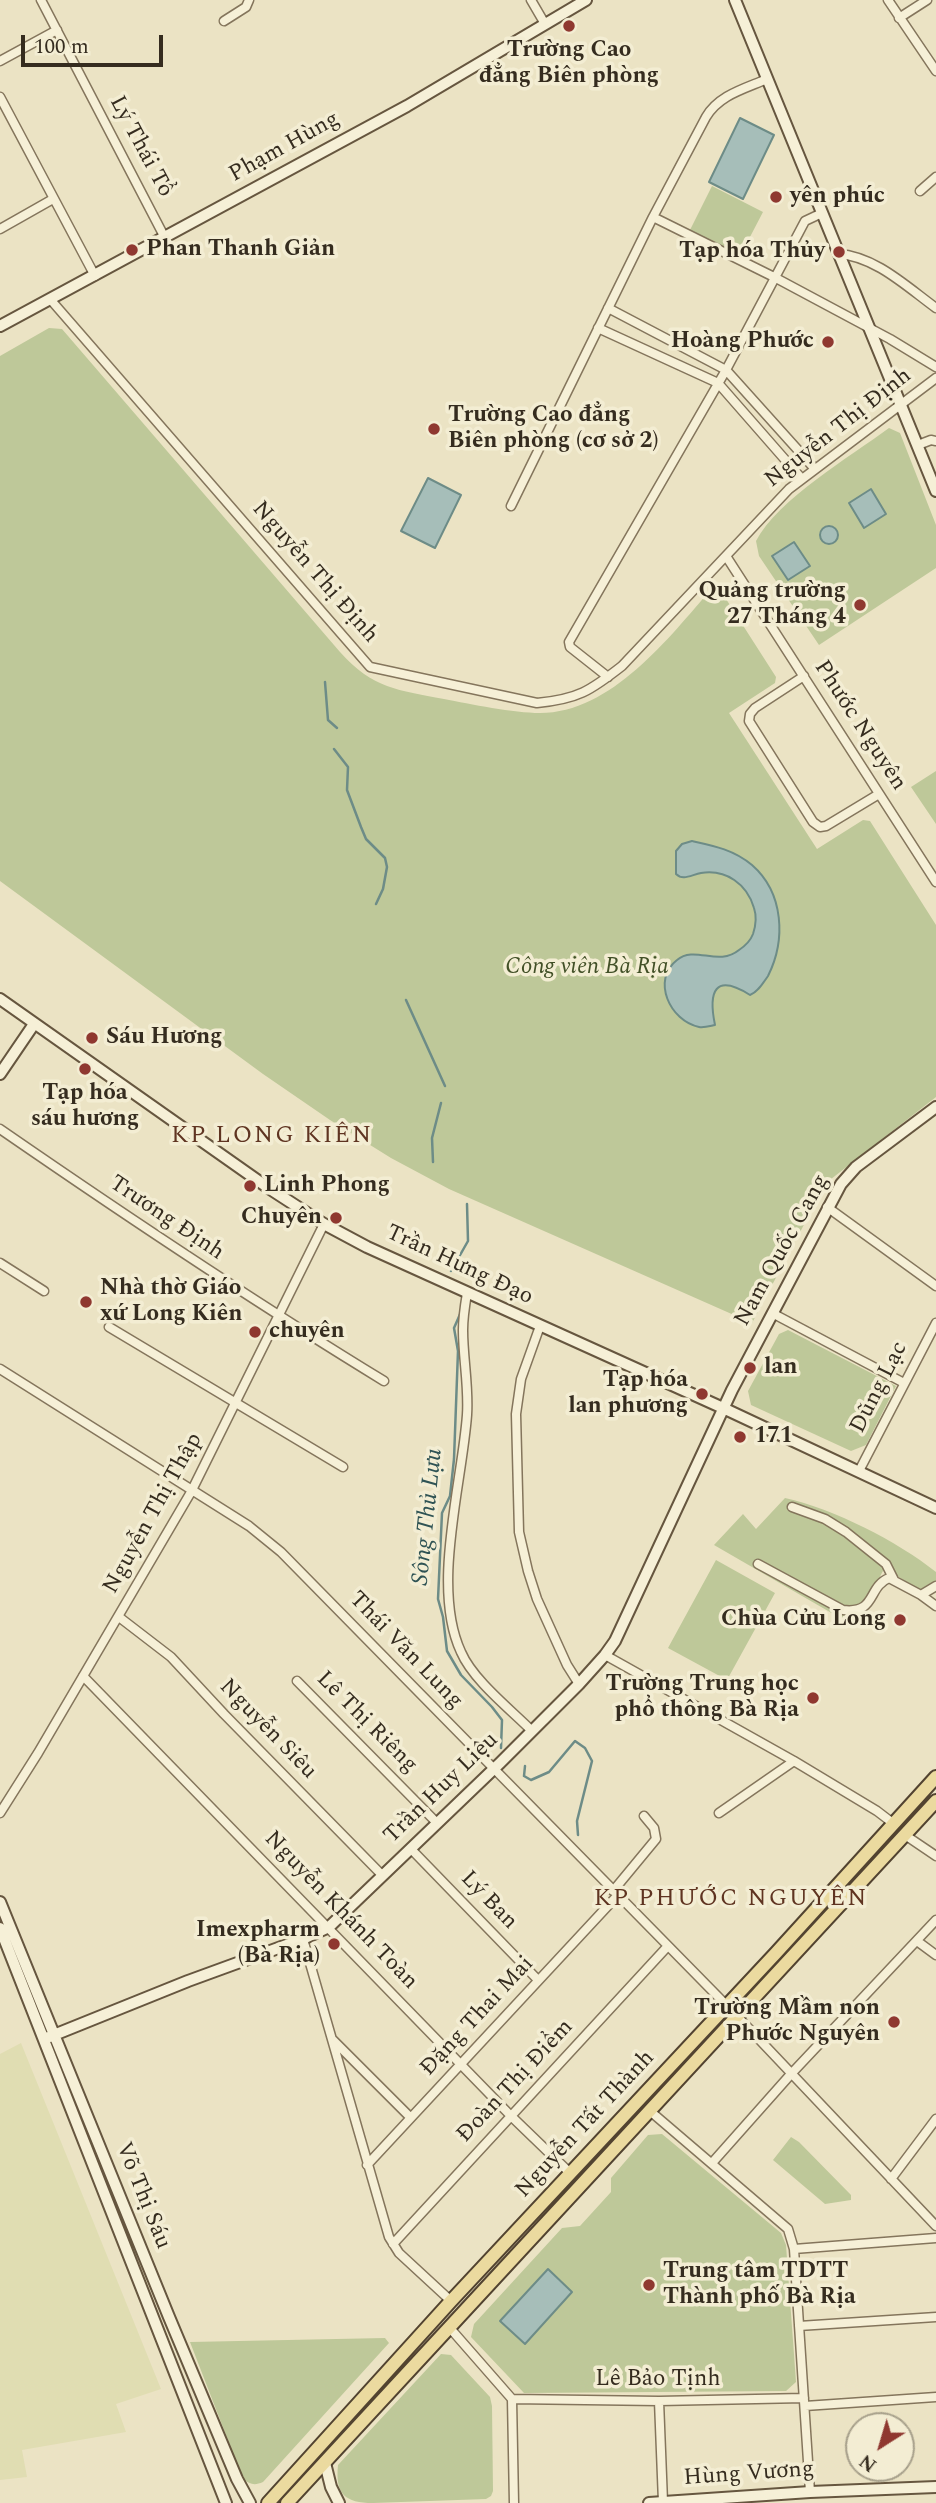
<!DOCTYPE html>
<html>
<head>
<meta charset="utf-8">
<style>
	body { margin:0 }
	#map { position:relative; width:936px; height:2503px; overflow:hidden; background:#ebe3c4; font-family:Spectral,serif }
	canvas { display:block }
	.north { position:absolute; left:845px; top:2412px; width:70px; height:70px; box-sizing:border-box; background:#f3edd3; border:2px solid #a7a08b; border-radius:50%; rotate:217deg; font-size:19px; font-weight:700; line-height:28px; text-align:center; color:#352c1f }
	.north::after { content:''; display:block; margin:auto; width:24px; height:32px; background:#8f3830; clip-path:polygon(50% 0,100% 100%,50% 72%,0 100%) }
	.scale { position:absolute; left:21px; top:35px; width:142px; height:32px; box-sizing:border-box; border:4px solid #352c1f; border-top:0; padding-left:9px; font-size:21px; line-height:24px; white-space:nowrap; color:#352c1f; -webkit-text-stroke:5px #f3edd3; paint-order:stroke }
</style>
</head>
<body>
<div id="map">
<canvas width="936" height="2503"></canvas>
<div class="north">N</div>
<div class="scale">100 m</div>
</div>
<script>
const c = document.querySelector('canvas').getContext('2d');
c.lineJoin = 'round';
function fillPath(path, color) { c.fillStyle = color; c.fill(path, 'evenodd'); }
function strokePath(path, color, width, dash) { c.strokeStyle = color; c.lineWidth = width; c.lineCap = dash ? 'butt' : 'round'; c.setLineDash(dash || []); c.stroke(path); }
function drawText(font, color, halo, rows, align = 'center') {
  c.font = font + ' Spectral,serif'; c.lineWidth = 7; c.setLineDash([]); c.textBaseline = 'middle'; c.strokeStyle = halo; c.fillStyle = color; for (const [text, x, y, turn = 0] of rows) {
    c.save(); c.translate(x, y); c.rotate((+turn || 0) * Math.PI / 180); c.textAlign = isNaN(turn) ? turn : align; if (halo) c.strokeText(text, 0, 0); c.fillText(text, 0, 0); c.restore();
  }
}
const farmland = new Path2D(`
	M21,2043L161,2389L116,2404L126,2432L22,2450L27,2477L0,2480V2054Z`);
const green = new Path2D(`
	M712,186L763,212L739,258L689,232Z
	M49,328L62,329L340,652C373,689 398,690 444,699C470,704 514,713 540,713C611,713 669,638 712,588H719L776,677L775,683L729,713L817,849L863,820L870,821L936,925V1097L826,1183L752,1323L449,1189L391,1158L330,1120L263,1074L0,881V356Z
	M889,428L900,433L936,525V568L819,645L759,556L756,541C778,499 850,457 889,428Z
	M936,771V824L911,787Z
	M788,1330L896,1386L866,1445L851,1451L751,1405L748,1391L779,1334Z
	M785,1498C834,1509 897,1541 936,1572V1581L919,1591L885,1567L854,1626L714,1545L743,1514L756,1529Z
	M716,1560L775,1593L727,1680L668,1648Z
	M662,2134L781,2233L786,2245L796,2382L786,2391L524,2393L471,2337L474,2324L562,2228L580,2226L611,2192V2178L648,2135Z
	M791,2137L799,2142L851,2195V2200L825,2204L773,2160Z
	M385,2338L389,2343L263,2482C254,2486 250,2484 243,2479L190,2342Z
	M441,2354L451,2355L490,2397L492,2406L493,2491L491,2496L486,2499L373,2503C345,2503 335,2494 338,2465Z`);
const water = new Path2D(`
	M740,118L774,135L743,199L709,182Z
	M428,478L461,495L435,548L401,531Z
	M871,489L886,514L864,528L849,503Z
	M820 535a9 9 0 1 1 18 0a9 9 0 1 1-18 0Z
	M794,542L810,566L788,580L772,556Z
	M692,841C715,846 734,850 752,865C784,893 786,940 768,976C763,983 758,992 750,995C715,973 708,991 715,1025C710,1026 704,1028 699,1027C670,1021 651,980 677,960C695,945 718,967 739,950C745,946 750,942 753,934C756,925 757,917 754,908C747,884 726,869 701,873C691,875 683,881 676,874V851L682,844Z
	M548,2269L572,2292L525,2344L500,2321Z`);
const stream = new Path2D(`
	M325,682L328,720L337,728
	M334,749L348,767L347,790L361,827L366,839L385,858L387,867L383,889L376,904
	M406,1000L445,1086
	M433,1162L432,1138L441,1103
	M451,1271L468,1241L467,1204
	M461,1312L454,1328L458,1351L454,1459L450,1496L442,1513L438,1599L443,1617L447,1651L461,1675L492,1707L502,1720L501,1748
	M525,1766L524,1776L531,1780L549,1772L575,1741L585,1748L592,1761L577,1821L578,1835`);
const street = new Path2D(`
	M41,0L165,238
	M531,0L545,24
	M888,0L936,71
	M899,18L927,0
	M224,21L246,7L249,0
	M0,61L57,30
	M0,97L95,276
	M920,191L936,177
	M653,217L774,277L890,339L936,367
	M0,229L53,199
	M838,254C875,256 907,287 936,308
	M50,299L370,667L537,703C578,699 590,691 622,666L789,489L936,378
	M608,308L726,370L815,469
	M598,328L718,383L802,479
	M918,445L931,440L936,441
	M511,506L653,217L706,117C719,95 744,89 767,79
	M726,556L936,882
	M804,676L755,708L750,714L749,721L813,822L820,827L826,826L879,794
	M608,677L570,647L569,642L726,370L805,221L822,213
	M0,1129C126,1216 253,1301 384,1381
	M827,1207L936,1286
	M0,1263L44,1291
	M467,1293C465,1305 463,1318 463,1330C463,1358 469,1387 467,1415C462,1484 431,1588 461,1652C473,1680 510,1709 532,1731
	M772,1313L904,1383
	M540,1326L521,1379L516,1414L519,1532L528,1571L537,1599L567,1665L579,1684
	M109,1327L343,1467
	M0,1369L249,1526L281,1552L737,2016L936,2226
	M859,1471L936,1323
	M792,1507L825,1519L846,1532L886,1564L894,1580
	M758,1564L843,1610C877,1614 867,1587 889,1578L921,1595L936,1606
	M921,1595L936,1586
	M119,1617L171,1657L224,1714L382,1875
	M605,1655L794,1761L877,1811L894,1824
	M83,1676L511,2116L569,2172
	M297,1681L437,1823
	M0,1813L38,1753L191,1492L324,1224
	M719,1813L794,1761
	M905,1835L936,1856
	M411,1849L538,1980
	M613,1891L656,1839L654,1828L644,1816
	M303,1939L389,2237L399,2253L451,2301
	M917,1941L936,1955
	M333,2040L410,2117
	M650,2111L788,2229L794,2249L810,2492
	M712,2163L791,2074L936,1920
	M367,2165L617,1896
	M891,2179L936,2119
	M393,2244L667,1947
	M794,2249L936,2238
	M799,2326L936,2317
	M449,2327L512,2399L514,2503
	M512,2399L659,2401L804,2398
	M659,2401L663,2502
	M805,2406L936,2397`);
const secondary = new Path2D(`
	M735,0L936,491
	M0,326L407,106L586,0
	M0,999L267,1187L324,1224L367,1247L723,1408L936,1508
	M0,1074L34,1024
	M0,1902L169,2317L237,2479L250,2503
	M0,1928L226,2503
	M44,2039L188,1981L303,1939L329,1927L500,1763L579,1684L605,1655L615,1641L732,1390L841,1184L856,1167L936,1107
	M325,2463L331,2487L339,2503
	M649,2503L810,2492L936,2487`);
const primary = new Path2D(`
	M268,2503L451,2301L776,1953L936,1777
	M287,2503L936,1801`);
const markers = [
	[569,26,7,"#8f3830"],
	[776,197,7,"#8f3830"],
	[132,250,7,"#8f3830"],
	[839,252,7,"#8f3830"],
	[828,342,7,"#8f3830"],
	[434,429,7,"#8f3830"],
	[860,605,7,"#8f3830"],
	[92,1038,7,"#8f3830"],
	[85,1069,7,"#8f3830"],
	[250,1186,7,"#8f3830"],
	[336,1218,7,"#8f3830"],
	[86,1302,7,"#8f3830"],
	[255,1332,7,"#8f3830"],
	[750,1368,7,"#8f3830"],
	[702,1394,7,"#8f3830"],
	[740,1437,7,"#8f3830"],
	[900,1620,7,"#8f3830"],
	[813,1698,7,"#8f3830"],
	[334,1944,7,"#8f3830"],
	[894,2022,7,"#8f3830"],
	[649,2285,7,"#8f3830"]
];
const poiNames = [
	["Trường Cao",569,51,"center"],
	["đẳng Biên phòng",569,77,"center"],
	["yên phúc",790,197],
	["Phan Thanh Giản",146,250],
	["Tạp hóa Thủy",825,252,"right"],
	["Hoàng Phước",814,342,"right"],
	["Trường Cao đẳng",448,416],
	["Biên phòng (cơ sở 2)",448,442],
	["Quảng trường",846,592,"right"],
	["27 Tháng 4",846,618,"right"],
	["Sáu Hương",106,1038],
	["Tạp hóa",85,1094,"center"],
	["sáu hương",85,1120,"center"],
	["Linh Phong",264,1186],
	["Chuyên",322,1218,"right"],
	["Nhà thờ Giáo",100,1289],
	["xứ Long Kiên",100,1315],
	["chuyên",269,1332],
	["lan",764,1368],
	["Tạp hóa",688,1381,"right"],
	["lan phương",688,1407,"right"],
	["171",754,1437],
	["Chùa Cửu Long",886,1620,"right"],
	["Trường Trung học",799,1685,"right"],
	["phổ thông Bà Rịa",799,1711,"right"],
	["Imexpharm",320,1931,"right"],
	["(Bà Rịa)",320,1957,"right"],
	["Trường Mầm non",880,2009,"right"],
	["Phước Nguyên",880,2035,"right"],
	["Trung tâm TDTT",663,2272],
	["Thành phố Bà Rịa",663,2298]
];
const streetNames = [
	["Lý Thái Tổ",140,147,62],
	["Phạm Hùng",285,148,-29],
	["Nguyễn Thị Định",839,429,-38],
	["Nguyễn Thị Định",314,573,49],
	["Phước Nguyên",859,726,57],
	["Trương Định",166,1219,34],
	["Nam Quốc Cang",783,1251,-61],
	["Trần Hưng Đạo",459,1266,25],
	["Dũng Lạc",880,1388,-63],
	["Nguyễn Thị Thập",154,1514,-61],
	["Thái Văn Lung",405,1651,46],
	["Lê Thị Riêng",366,1723,45],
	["Nguyễn Siêu",267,1730,46],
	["Trần Huy Liệu",442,1789,-44],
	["Lý Ban",488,1901,46],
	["Nguyễn Khánh Toàn",340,1911,46],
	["Đặng Thai Mai",478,2017,-47],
	["Đoàn Thị Điểm",516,2082,-47],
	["Nguyễn Tất Thành",586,2125,-47],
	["Võ Thị Sáu",142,2196,68],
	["Lê Bảo Tịnh",658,2380],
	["Hùng Vương",749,2475,-4]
];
const parkNames = [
	["Công viên Bà Rịa",587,968]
];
const neighbourhoodNames = [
	["KP LONG KIÊN",272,1137],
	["KP PHƯỚC NGUYÊN",731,1900]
];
const waterNames = [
	["Sông Thủ Lựu",429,1517,-84]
];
fillPath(farmland, '#e0ddb2');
fillPath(green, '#bec899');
fillPath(water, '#a6beb9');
strokePath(water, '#6d8c87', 2);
strokePath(stream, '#6d8c87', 2.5);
strokePath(street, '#84755c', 11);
strokePath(secondary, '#66563f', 14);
strokePath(primary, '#524330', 16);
strokePath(street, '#f6f0d7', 8);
strokePath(secondary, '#f6f0d7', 10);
strokePath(primary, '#ebda9f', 12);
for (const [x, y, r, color] of markers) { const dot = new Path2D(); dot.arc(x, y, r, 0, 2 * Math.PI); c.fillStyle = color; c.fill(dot); strokePath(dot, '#f3edd3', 2.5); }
drawText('bold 23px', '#352c1f', '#f3edd3', poiNames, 'left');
drawText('23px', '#352c1f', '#f3edd3', streetNames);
drawText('italic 23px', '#425027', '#f3edd3', parkNames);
c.letterSpacing = '2px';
drawText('24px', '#5f3421', '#f3edd3', neighbourhoodNames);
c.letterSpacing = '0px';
drawText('italic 24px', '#2f5354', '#f3edd3', waterNames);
</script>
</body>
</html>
